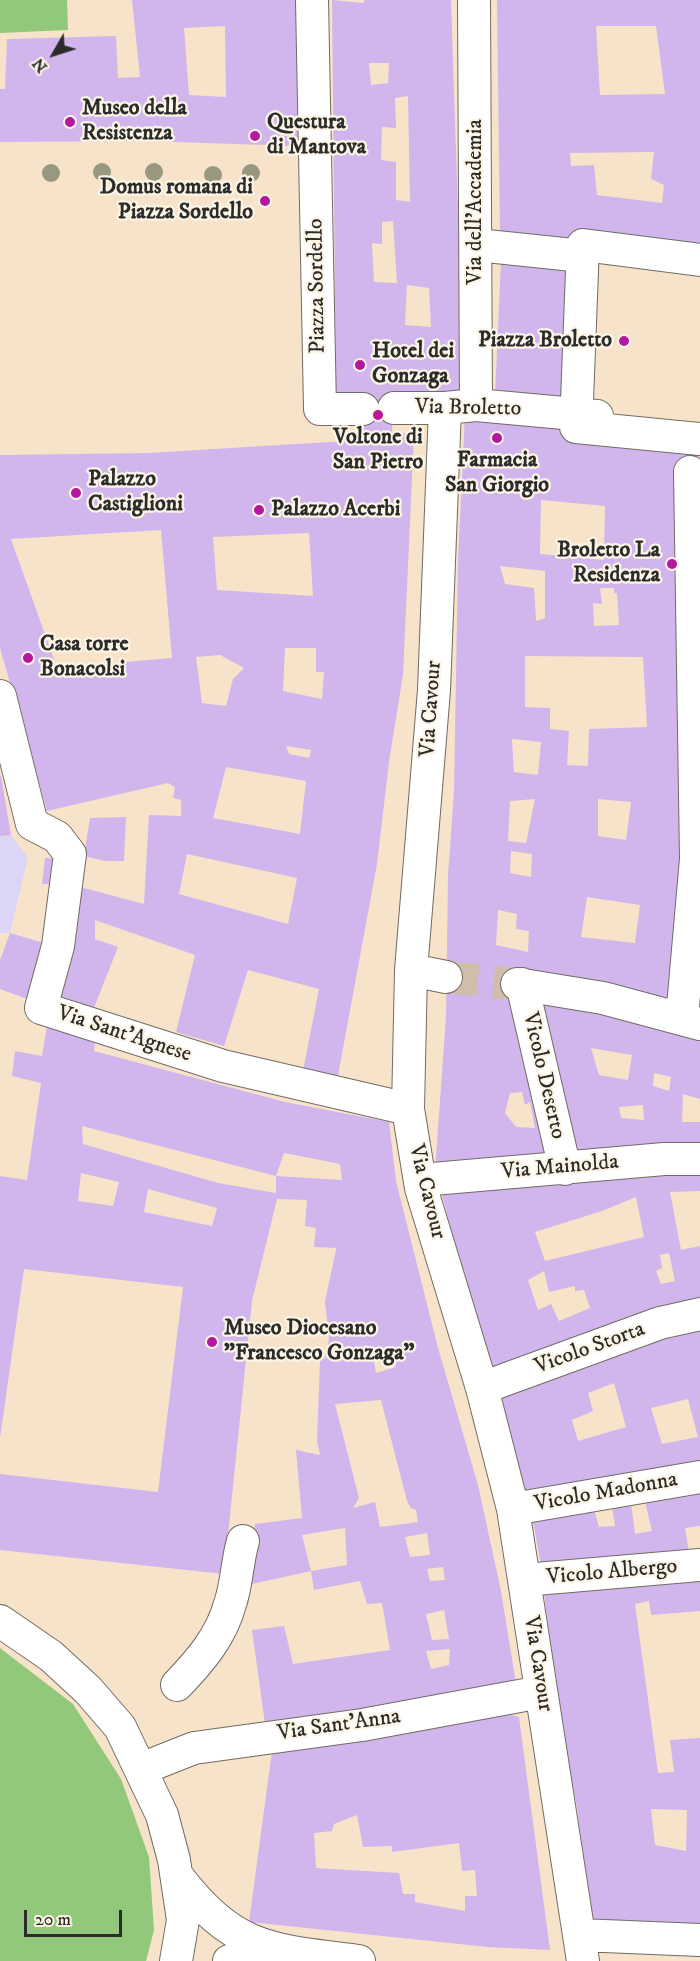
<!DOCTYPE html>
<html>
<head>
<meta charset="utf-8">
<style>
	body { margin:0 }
	#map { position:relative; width:700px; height:1961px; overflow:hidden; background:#f7e3ca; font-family:"IM FELL DW Pica",serif }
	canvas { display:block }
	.north { position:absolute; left:24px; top:24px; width:60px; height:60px; -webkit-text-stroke:4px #fcf5e5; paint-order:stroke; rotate:231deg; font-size:16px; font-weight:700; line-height:24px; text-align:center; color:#2b2b2b }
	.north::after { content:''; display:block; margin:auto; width:21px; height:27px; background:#2b2b2b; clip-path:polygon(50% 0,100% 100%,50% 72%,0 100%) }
	.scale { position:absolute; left:24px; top:1910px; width:98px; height:27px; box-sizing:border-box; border:3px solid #2b2b2b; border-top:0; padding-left:8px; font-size:18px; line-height:21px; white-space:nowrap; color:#2b2b2b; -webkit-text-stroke:4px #fcf5e5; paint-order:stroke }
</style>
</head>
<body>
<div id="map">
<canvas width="700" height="1961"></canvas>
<div class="north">N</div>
<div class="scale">20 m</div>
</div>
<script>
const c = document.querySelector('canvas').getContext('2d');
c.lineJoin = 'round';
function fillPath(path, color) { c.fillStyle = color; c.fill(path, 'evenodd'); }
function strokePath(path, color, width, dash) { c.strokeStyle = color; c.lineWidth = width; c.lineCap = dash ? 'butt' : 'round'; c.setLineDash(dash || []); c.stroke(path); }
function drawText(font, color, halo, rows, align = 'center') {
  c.font = font + ' "IM FELL DW Pica",serif'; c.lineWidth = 4.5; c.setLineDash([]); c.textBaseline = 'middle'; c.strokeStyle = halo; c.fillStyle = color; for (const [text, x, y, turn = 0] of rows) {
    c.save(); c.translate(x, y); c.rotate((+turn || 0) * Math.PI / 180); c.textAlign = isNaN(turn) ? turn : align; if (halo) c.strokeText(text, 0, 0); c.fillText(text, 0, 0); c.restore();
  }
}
const built = new Path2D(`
	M11,835L28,857L10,933H0V836Z`);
const green = new Path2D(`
	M0,0H67L68,30L0,33Z
	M0,1648L73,1704L121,1779L149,1857L154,1930L146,1961H0Z`);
const building = new Path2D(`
	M132,0H297L298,146L142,141L0,142V89H5L7,39L116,36L118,78L140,77ZM225,26L226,97L189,95L184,28Z
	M332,0L364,3V0H451L464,393H394L392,433L414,434L403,675L389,762L377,864L337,1081L303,1071L319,989L248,970L224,1046L176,1032L195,955L95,920V939L118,947L94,1008L58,995L80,887L144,904L149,815L181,816V800L173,798L175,787L168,783L47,811L0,648V455L149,453L362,440L363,409L336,396ZM369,63H389L388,83L371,85ZM408,96L410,202L396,200V162L381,160L382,127L396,128L395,98ZM393,221L397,283L374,282L372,243L382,244V222ZM407,285L429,288L431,327L405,325ZM161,530L172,658L57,668L11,539ZM309,533L313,596L217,590L213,537ZM285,648H316V672H324L322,699L283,691ZM220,655L244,668L233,679L226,706L202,703L196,657ZM286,746L311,750L309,758L289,754ZM226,767L306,781L300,834L213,818ZM187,854L297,878L288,924L179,894Z
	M497,0H700V260L500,235ZM596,26H656L665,94L600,95ZM654,152L651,179L664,185L662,203L597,195L594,165L571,166L570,153Z
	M501,261L584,265L579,400L495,394Z
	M465,414L700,440L689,763L675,1005L516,978L549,1160L435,1171L446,1016L448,876L454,791L458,560ZM541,500L605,506L604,560L540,554ZM500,566L545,571V618L536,621L534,588L505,584ZM600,588H614V593H617L619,625L594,626L593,603L602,604ZM525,656L643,657L647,727L589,729L588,766L567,765L569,731L550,729V708L525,707ZM512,739L541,742L538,775L514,772ZM535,799L526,843L508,841L510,801ZM598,799L631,802L626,840L598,836ZM511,851L532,854L531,877L510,873ZM587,897L640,905L635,943L581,937ZM498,910L517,914L516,929L529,931L528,952L496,945ZM522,1092L525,1105L530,1102L535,1128L516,1127L505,1113L510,1093Z
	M1,776L11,835L0,836V777Z
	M126,817L124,861H105L84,856L90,818Z
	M45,858L60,859L57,884H42Z
	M10,933L51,945L30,1000L0,989V960Z
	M541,996L700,1039V1099L683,1094L682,1122H700V1152L576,1162L560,1103ZM591,1048L632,1055L628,1080L599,1075ZM654,1073L671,1077L669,1091L653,1086ZM643,1105L644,1120L621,1118L619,1107Z
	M48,1020L96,1031L94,1051L285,1102L389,1122L396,1181L438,1348L478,1485L501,1591L517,1690L266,1731L252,1630L284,1626L293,1664L390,1650L382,1603L367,1604L360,1581L314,1590L311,1571L347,1565L345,1528L302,1535L311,1571L252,1584L255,1524L302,1518L296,1450L320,1455L317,1441L320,1360L325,1358L329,1339L325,1301L336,1250V1248L314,1247L316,1228L305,1226L307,1200L277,1199L252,1301L224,1574L0,1550V1474L158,1492L183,1287L24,1269L0,1438V1176L27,1180L41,1083L12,1076L15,1051L42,1056ZM82,1126L276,1176V1193L218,1183L83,1144ZM284,1153L340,1164L342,1180L276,1176ZM81,1173L119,1182L113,1206L78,1201ZM148,1189L217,1208L212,1226L144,1212ZM393,1352L396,1367L376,1373L373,1356ZM381,1400L407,1501L411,1508L416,1510L418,1522L380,1527L375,1502L353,1508L359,1498L335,1404ZM427,1533L430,1555L410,1557L405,1537ZM443,1567L445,1580L430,1581L427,1569ZM444,1610L449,1639L432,1640L426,1614ZM450,1649L449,1665L431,1669L426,1651Z
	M700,1167V1191L670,1192L681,1250L700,1246V1303L491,1377L467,1297L441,1190ZM636,1197L644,1237L545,1261L535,1232L602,1211ZM669,1253L675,1281L661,1284L656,1271L662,1268L660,1255ZM544,1271L549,1292L575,1286V1291L584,1290L590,1308L559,1321L551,1304L538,1310L528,1280Z
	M700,1321V1469L526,1498L493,1389ZM614,1383L626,1427L578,1441L572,1420L593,1411L588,1393ZM688,1399L698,1437L662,1444L651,1408Z
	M700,1484V1526L685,1528L690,1558L541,1565L531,1511L592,1502L599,1527L615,1526L611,1499L630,1495L635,1534L652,1531L643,1493Z
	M700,1580V1611L651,1615L649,1601L635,1604L658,1773L674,1772L670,1740L700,1738V1933L592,1931L577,1807L560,1724L544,1593ZM651,1809L687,1810L686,1851L655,1845Z
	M502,1712L519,1717L550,1950L488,1947L249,1922L272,1751ZM357,1815L363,1847L392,1846V1852L459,1843L462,1871L475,1870L477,1896H465V1911L415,1902V1894H403L399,1873L316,1868L314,1833L332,1831L334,1824Z`);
const minorTunnel = new Path2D(`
	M446,977L517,984`);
const minor = new Path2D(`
	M312,0L320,409H363
	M474,0L476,405
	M477,245L583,256
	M700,260L583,245L576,427L700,439
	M394,408H445L476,405L597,416
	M445,408L434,690L411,970L408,1109L421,1188L482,1388L513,1509L583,1961
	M0,696L32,824L57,837L70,854L58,946L41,1008L223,1066L408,1109
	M411,970L446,977
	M517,984L603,998L700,1024
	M522,984L565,1169
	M682,1018L696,859L690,472
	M421,1180L664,1159H700
	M482,1388L660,1323L700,1314
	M513,1509L700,1477
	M524,1580L700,1565
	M0,1621L51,1656L88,1690L120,1727L162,1815L174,1860L183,1920L176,1961
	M177,1685C200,1661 221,1637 230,1604C237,1584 237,1561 243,1541
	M141,1769L194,1748L362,1725L541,1692
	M178,1877C235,1951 272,1950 359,1961
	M580,1935L700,1940
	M229,1961L249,1954L279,1951`);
const trees = [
	[102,172],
	[154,172],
	[51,173],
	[251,173],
	[213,175]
];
const markers = [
	[70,122,6,"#b5179e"],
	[255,136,6,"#b5179e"],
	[265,201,6,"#b5179e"],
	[624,341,6,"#b5179e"],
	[360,365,6,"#b5179e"],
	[378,415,6,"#b5179e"],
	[497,438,6,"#b5179e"],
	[76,493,6,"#b5179e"],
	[259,510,6,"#b5179e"],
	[672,564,6,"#b5179e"],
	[28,658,6,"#b5179e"],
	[212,1342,6,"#b5179e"]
];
const poiNames = [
	["Museo della",82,109],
	["Resistenza",82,134],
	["Questura",267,123],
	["di Mantova",267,148],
	["Domus romana di",253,188,"right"],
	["Piazza Sordello",253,213,"right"],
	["Piazza Broletto",612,341,"right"],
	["Hotel dei",372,352],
	["Gonzaga",372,377],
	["Voltone di",378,438,"center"],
	["San Pietro",378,463,"center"],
	["Farmacia",497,461,"center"],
	["San Giorgio",497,486,"center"],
	["Palazzo",88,480],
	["Castiglioni",88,505],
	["Palazzo Acerbi",271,510],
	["Broletto La",660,551,"right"],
	["Residenza",660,576,"right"],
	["Casa torre",40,645],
	["Bonacolsi",40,670],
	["Museo Diocesano",224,1329],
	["\"Francesco Gonzaga\"",224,1354]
];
const streetNames = [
	["Via dell'Accademia",476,202,-90],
	["Piazza Sordello",318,286,-91],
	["Via Broletto",468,409,1],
	["Via Cavour",432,709,-86],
	["Via Sant'Agnese",124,1035,18],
	["Vicolo Deserto",543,1076,77],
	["Via Mainolda",560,1168,-5],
	["Via Cavour",426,1192,76],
	["Vicolo Storta",590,1349,-20],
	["Vicolo Madonna",606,1493,-10],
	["Vicolo Albergo",612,1573,-5],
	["Via Cavour",537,1664,81],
	["Via Sant'Anna",339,1726,-8]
];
fillPath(built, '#ddd5f6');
fillPath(green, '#92c87b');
fillPath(building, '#d0b6ed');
strokePath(minorTunnel, '#cebeaa', 32, [32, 16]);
strokePath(minor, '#726b63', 34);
strokePath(minor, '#fff', 32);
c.fillStyle = '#989880';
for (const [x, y] of trees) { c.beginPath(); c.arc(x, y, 9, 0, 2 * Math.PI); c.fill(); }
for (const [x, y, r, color] of markers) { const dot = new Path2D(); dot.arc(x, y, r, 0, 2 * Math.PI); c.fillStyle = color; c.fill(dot); strokePath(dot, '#fcf5e5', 2); }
drawText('bold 22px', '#2b2b2b', '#fcf5e5', poiNames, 'left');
drawText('22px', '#2b2b2b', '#fcf5e5', streetNames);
</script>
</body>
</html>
